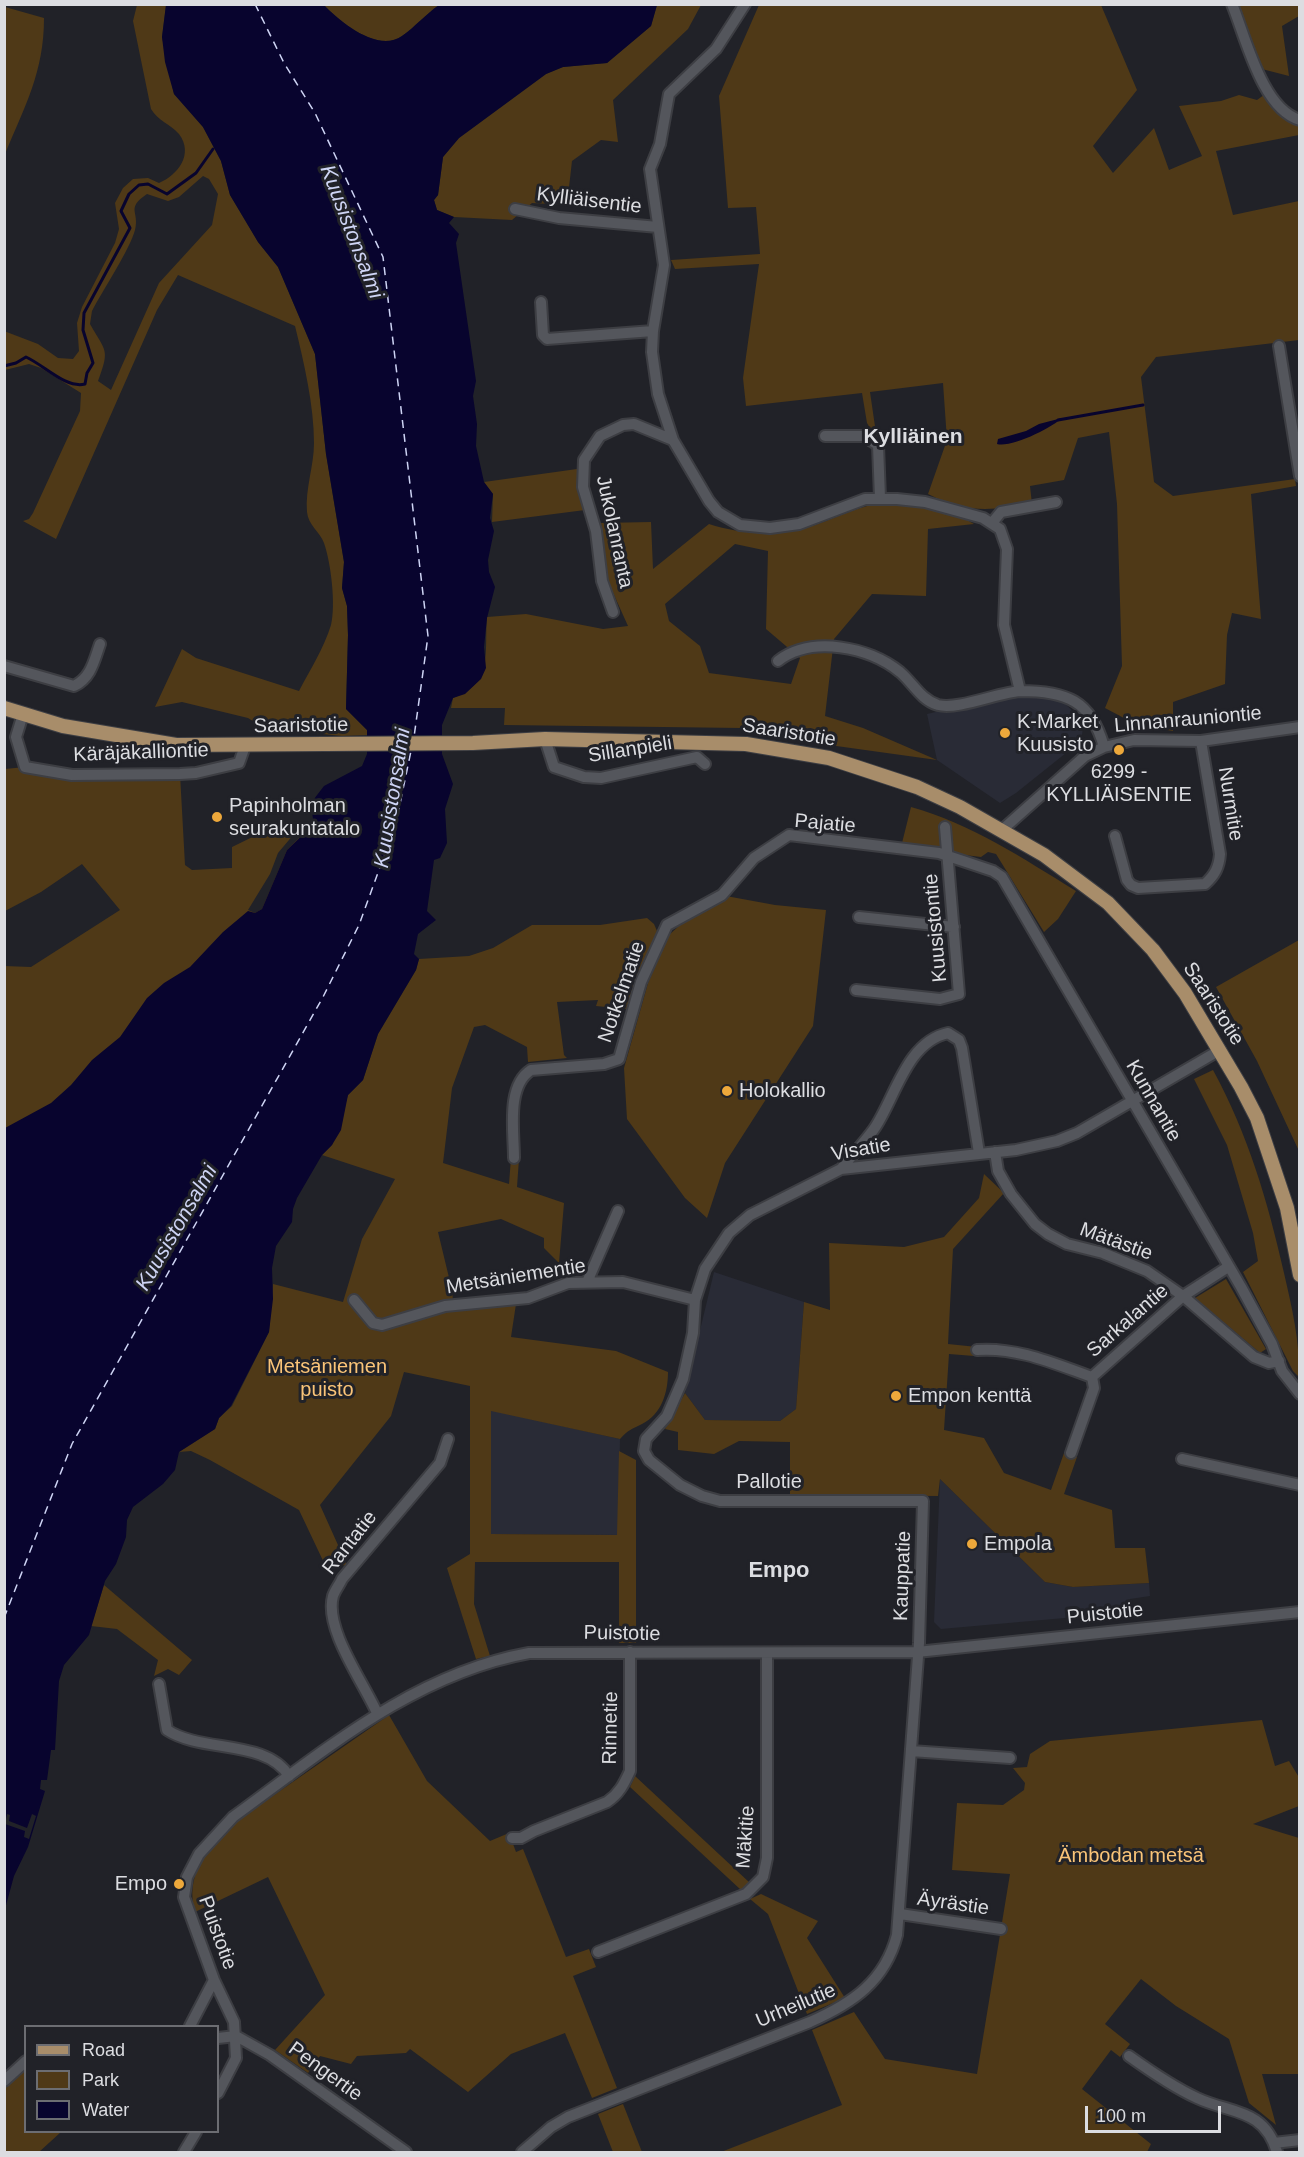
<!DOCTYPE html>
<html>
<head>
<meta charset="utf-8">
<style>
	body { margin:0 }
	#map { position:relative; width:1304px; height:2157px; overflow:hidden; background:#212228; font-family:Helvetica,sans-serif }
	canvas { display:block }
	.frame { position:absolute; inset:0; border:6px solid #dcdde1; pointer-events:none }
	.legend { position:absolute; left:24px; top:2025px; width:195px; height:108px; box-sizing:border-box; background:#212228; border:2px solid #6c6d72; margin:0; padding:8px 10px; list-style:none; font-size:18px; color:#dcdde1 }
	.legend li { display:flex; align-items:center; gap:12px; height:30px }
	.legend b { width:30px; border:2px solid #6c6d72 }
	.scale { position:absolute; left:1085px; top:2106px; width:136px; height:27px; box-sizing:border-box; border:3px solid #dcdde1; border-top:0; padding-left:8px; font-size:18px; line-height:21px; white-space:nowrap; color:#dcdde1; -webkit-text-stroke:4px #212228; paint-order:stroke }
</style>
</head>
<body>
<div id="map">
<canvas width="1304" height="2157"></canvas>
<div class="frame"></div>
<ul class="legend">
<li><b style="height:8px;background:#a88d6a"></b>Road</li>
<li><b style="height:16px;background:#4f3917"></b>Park</li>
<li><b style="height:16px;background:#08042e"></b>Water</li>
</ul>
<div class="scale">100 m</div>
</div>
<script>
const c = document.querySelector('canvas').getContext('2d');
c.lineJoin = 'round';
function fillPath(path, color) { c.fillStyle = color; c.fill(path, 'evenodd'); }
function strokePath(path, color, width, dash) { c.strokeStyle = color; c.lineWidth = width; c.lineCap = dash ? 'butt' : 'round'; c.setLineDash(dash || []); c.stroke(path); }
function drawText(font, color, halo, rows, align = 'center') {
  c.font = font + ' Helvetica,sans-serif'; c.lineWidth = 6; c.setLineDash([]); c.textBaseline = 'middle'; c.strokeStyle = halo; c.fillStyle = color; for (const [text, x, y, turn = 0] of rows) {
    c.save(); c.translate(x, y); c.rotate((+turn || 0) * Math.PI / 180); c.textAlign = isNaN(turn) ? turn : align; if (halo) c.strokeText(text, 0, 0); c.fillText(text, 0, 0); c.restore();
  }
}
const built = new Path2D(`
	M1020,692L1063,702L1077,715L1083,727L1082,735L1071,749L1016,793L1000,803L937,760L927,714Z
	M714,1272L804,1302L796,1409L780,1421L705,1420L685,1393Z
	M491,1410L620,1439L618,1535L491,1534Z
	M940,1479L1045,1582L1073,1587L1149,1583L1150,1596L1130,1599L1132,1612L941,1629L934,1622Z`);
const green = new Path2D(`
	M137,5H166L162,37L174,94L203,127L221,161L230,195L258,242L278,267L315,354L326,454L344,562L342,588L347,606L348,635L346,709L367,730V735L342,736L264,728L248,718L182,702L155,707L182,649L196,658L299,691C310,670 324,648 331,625C336,605 331,563 324,543C320,532 308,525 307,512C305,489 314,466 314,443C314,405 304,363 295,326L178,275L157,310L56,539L23,521L29,519L33,513L80,411L81,393L41,368L29,364L5,370L4,331L38,344L58,358L73,359L79,351L77,323L82,307L115,243L119,229L115,203L123,188L133,179L148,178L159,183C178,175 194,154 179,134C170,124 158,121 151,109L133,21ZM203,176L209,179L218,194L212,225L159,283L111,390L98,381C110,349 106,352 90,324L92,311C102,292 130,249 135,230C140,211 125,209 147,194L168,201L179,197Z
	M324,5H439C426,14 415,27 402,36C378,53 340,22 324,5Z
	M657,5H701L688,29L613,100L618,142L601,140L572,161L567,205L532,203L512,220L454,217L437,210L434,200L438,195L443,157L459,138L546,74L563,67L607,63L651,26Z
	M759,5H1101L1137,90L1093,146L1113,173L1154,128L1169,170L1202,156L1179,106L1221,101L1239,95L1257,100L1268,92L1299,120V135L1216,151L1233,215L1299,201V340L1156,357L1141,377L1154,482L1173,496L1295,479L1296,486L1251,494L1261,619L1232,613L1227,635L1225,684L1173,702V731L1137,725L1105,708L1122,666L1117,504L1109,432L1078,438L1064,480L1030,486L1032,504C991,510 966,514 928,494L947,440L943,383L870,392L877,440L867,423L862,393L746,406L743,378L759,264L675,269L671,260L760,254L756,207L728,208L719,96Z
	M1232,5H1299V16L1282,26L1289,76L1258,68Z
	M5,7L44,18C44,72 25,106 5,154Z
	M577,469L579,494L585,510L492,522L493,494L484,482Z
	M880,503C911,504 948,507 974,524L928,529L926,596L872,594L834,639L825,716L863,728L937,760L822,744L741,728L504,725L505,708H451L453,698C494,683 484,653 487,617L526,614L603,629L628,626L605,575L601,523L651,522L653,569L709,524C732,532 768,536 792,531C822,526 850,508 880,503ZM735,544L768,551L766,629L800,658L791,684L709,673L700,646L669,621L665,604Z
	M25,767L72,775L180,774L185,865L192,870L232,868V847L279,824L294,834L278,853L270,874L248,910L255,913L262,909L287,850L299,838L278,922L5,1183L4,966L31,967L120,910L82,864L41,892L5,911V769Z
	M911,807C970,823 1024,859 1076,891L1058,919L1044,932L996,854L988,852L981,857L901,847Z
	M726,896L775,905L826,910L813,1026L725,1163L707,1218L685,1198L627,1119L624,1068L648,983L669,935L682,923Z
	M647,918L654,924L657,931L626,1009L596,1006L598,1000L557,1002L564,1055L567,1058L528,1062L527,1047L485,1025L474,1027L452,1088L443,1163L509,1184L511,1158L519,1159L517,1187L564,1203L559,1263L544,1248V1238L501,1219L438,1232L452,1290L454,1311L516,1304L511,1337L616,1351L668,1372C668,1392 662,1414 642,1424C632,1429 628,1430 620,1439L491,1411V1534L617,1535L619,1451L636,1460V1643H619V1562H475L474,1604L490,1656L476,1659L447,1568L470,1554V1386L404,1372L391,1416L320,1505L347,1565L326,1567L299,1510L210,1460L191,1451L179,1452L215,1429L219,1418L232,1406L269,1332L273,1284L343,1302L362,1239L395,1179L322,1155L332,1145L348,1095L363,1080L378,1034L416,970L419,959L469,956L493,948L532,925H600Z
	M1299,940V1151L1257,1061L1216,987Z
	M1213,1070C1248,1134 1268,1202 1284,1273C1292,1308 1300,1341 1299,1377L1293,1371L1243,1272L1258,1261L1253,1233L1227,1145L1194,1079Z
	M984,1174L1004,1193L953,1249L948,1344L977,1347L974,1356L949,1354L944,1430L984,1438L1004,1473L1051,1490L1064,1453L1077,1457L1064,1494L1112,1510L1115,1548H1145L1149,1583L1073,1587L1045,1582L940,1479L938,1496L790,1495V1442L739,1441L714,1454L678,1450V1432L665,1429L685,1393L705,1420L780,1421L796,1409L804,1302L830,1310L829,1243L904,1247L944,1237L979,1198Z
	M1226,1279L1266,1349L1260,1353L1195,1298Z
	M104,1585L192,1660L179,1675L168,1669L154,1676L158,1660L117,1629L91,1626Z
	M389,1715L427,1781L490,1841L509,1833L516,1852L523,1849L566,1957L589,1949L596,1967L573,1976L617,2088L592,2098L565,2033L511,2054L468,2092L410,2049L406,2053L357,2056L351,2064L320,2056L308,2073L275,2050L325,1995L268,1877L195,1912C185,1877 205,1852 228,1827Z
	M1262,1720L1275,1766L1289,1761L1300,1779L1299,1806L1253,1824L1299,1838V2074H1262L1276,2125L1249,2103L1229,2039L1176,2006L1141,1979L1105,2024L1130,2044L1120,2057L1111,2050L1082,2089L1151,2144L1147,2152H721L842,2105L812,2030L854,2012L885,2059L977,2074L1010,1874L952,1870L957,1803L1003,1805L1024,1790L1025,1783L1013,1768L1027,1767L1030,1754L1050,1741Z
	M635,1776L750,1883L741,1890L630,1787Z
	M761,1894L818,1921L807,1938L845,1998L807,2014L768,1914L750,1899Z
	M25,2069L26,2132H61L39,2152H5V2088Z
	M623,2104L642,2152H613L598,2114Z`);
const water = new Path2D(`
	M166,5H324C340,22 378,53 402,36C415,27 426,14 439,5H657L651,26L607,63L563,67L546,74L459,138L443,157L438,195L434,200L437,210L454,217L449,223L459,234L456,243L476,381L473,396L477,424L476,446L484,482L493,494L490,518L494,531L488,560L489,572L495,587L487,618L484,647L486,668L481,679L465,694L453,698L442,725V754L453,784L445,809L447,843L440,858L434,860L427,911L436,920L418,934L414,954L419,959L416,970L378,1034L363,1080L348,1095L341,1130L332,1145L322,1155L297,1198L293,1209L292,1222L276,1246L272,1268L273,1299L269,1332L231,1406L219,1418L215,1429L179,1452L175,1470L163,1484L133,1507L127,1520L126,1537L116,1564L105,1581L89,1635L64,1665L59,1681L55,1750H51L47,1780H41L40,1789L45,1791L28,1847L14,1876L5,1909V1128L51,1103L71,1085L92,1060L120,1037L147,998L164,983L190,967L223,932L248,911L255,913L262,909L287,850L311,827L313,819L311,804L314,799L324,786L362,766L367,754V730L346,709L348,635L347,606L342,588L344,562L326,454L315,354L278,267L258,242L230,195L221,161L203,127L174,94L165,62L162,37Z
	M1062,418C1053,427 1012,448 997,444L998,439L1026,431L1039,424Z`);
const pier = new Path2D(`
	M7,1814L10,1815L9,1821L27,1828L32,1814L36,1816L29,1839L24,1837L25,1831L5,1824Z`);
const stream = new Path2D(`
	M4,366L16,363L26,357C44,365 66,389 85,384L87,373L93,363L83,330L84,313L130,228L121,211L129,194L139,185L148,184L167,194L196,173L213,149
	M1058,420L1143,405`);
const ferry = new Path2D(`
	M255,4L284,63L315,113L383,257L428,636L414,737
	M4,1618L72,1444L323,997L359,925L396,823L411,751`);
const minor = new Path2D(`
	M745,4L716,49L669,94L660,144L650,169L664,265L653,331L652,352L658,394L673,440L709,501L718,512L740,525L770,528L799,524L865,499H897L925,502L983,518L1000,529L1007,549L1004,625L1020,691C1066,691 1091,700 1104,747
	M1232,4C1246,38 1262,109 1300,120
	M515,209L559,218L658,227
	M541,302L543,335L547,339L653,331
	M1279,346L1300,476
	M825,436H864L878,445L880,498
	M992,523L1001,512L1056,502
	M613,612L602,581L596,531L583,487L584,460L600,436L623,425L634,424L673,440
	M778,661C812,635 869,647 900,672C913,683 921,700 938,705C958,710 997,693 1020,691
	M4,666L74,686C91,678 94,661 100,644
	M23,714L16,737L25,767L72,775L180,774L196,773L239,763L245,746
	M545,739L554,767L584,777L601,778L697,757L705,764
	M1002,830L1085,756L1104,747L1134,740L1201,741L1300,727
	M1115,836L1127,880L1131,885L1138,888L1205,884C1215,875 1219,867 1220,854L1201,741
	M859,917L954,927
	M856,990L940,999L959,994L945,827
	M995,1152L998,1171L1011,1194L1035,1224L1048,1234L1067,1244L1103,1253L1147,1271L1183,1296L1254,1357L1269,1363L1279,1361
	M514,1158C514,1131 506,1086 531,1070L604,1064L619,1059L641,982L667,925L722,895L754,858L789,835L939,853L993,871L1002,877L1241,1287L1272,1344L1282,1371L1300,1394
	M841,1169C852,1155 864,1143 874,1129C895,1099 906,1042 948,1033L959,1040L962,1048L979,1153
	M587,1282L618,1211
	M354,1300L373,1323L382,1325L445,1306L528,1298L568,1283L623,1282L695,1300
	M977,1350C1018,1347 1055,1364 1092,1377L1183,1296L1228,1267
	M1071,1453L1094,1388L1092,1377
	M1182,1459L1300,1485
	M159,1684L167,1730C202,1753 266,1739 289,1776
	M377,1713C364,1683 324,1629 333,1596C335,1590 340,1584 342,1579L440,1463L448,1439
	M911,1751L1010,1758
	M512,1838H521L534,1831L607,1802C619,1794 624,1784 630,1771V1652
	M900,1914L1001,1929
	M598,1952L746,1894L763,1877L767,1858V1654
	M190,2026L214,1980
	M218,2038L236,2036L270,2055L406,2152
	M1129,2056C1150,2071 1173,2087 1197,2098C1231,2114 1264,2108 1277,2152
	M4,2081L26,2061
	M218,2093L236,2058L234,2022L214,1980L184,1897L187,1877L199,1854L233,1817C325,1750 414,1674 529,1653L917,1652L1300,1612
	M1274,2143L1300,2140
	M184,2152L196,2132
	M522,2152L551,2127L568,2117L810,2022C853,2003 885,1981 897,1935L919,1643L923,1501H720L702,1496L680,1485L649,1460L644,1451L646,1439L667,1416L683,1379L693,1333L695,1300L705,1269L729,1233L750,1215L841,1169L1016,1150L1057,1141L1077,1133L1220,1050`);
const major = new Path2D(`
	M4,708L63,726L176,745L473,743L545,739L746,744L829,758L917,787L960,807L1044,855L1108,903L1153,950L1185,993L1241,1087L1257,1118L1287,1208L1300,1275`);
const markers = [
	[1005,733,6,"#eda83b"],
	[1119,750,6,"#eda83b"],
	[217,817,6,"#eda83b"],
	[727,1091,6,"#eda83b"],
	[896,1396,6,"#eda83b"],
	[972,1544,6,"#eda83b"],
	[179,1884,6,"#eda83b"]
];
const streetNames = [
	["Kylliäisentie",589,201,7],
	["Jukolanranta",614,532,78],
	["Linnanrauniontie",1188,720,-5],
	["Saaristotie",301,726,-1],
	["Saaristotie",789,733,9],
	["Sillanpieli",630,750,-9],
	["Käräjäkalliontie",141,753,-2],
	["Nurmitie",1230,804,81],
	["Pajatie",825,824,5],
	["Kuusistontie",936,928,-95],
	["Notkelmatie",622,992,-71],
	["Saaristotie",1213,1004,57],
	["Kunnantie",1153,1101,60],
	["Visatie",861,1150,-10],
	["Mätästie",1116,1242,20],
	["Metsäniementie",516,1277,-9],
	["Sarkalantie",1128,1321,-41],
	["Pallotie",769,1482],
	["Rantatie",350,1543,-52],
	["Kauppatie",903,1576,-88],
	["Puistotie",1105,1614,-6],
	["Puistotie",622,1634,1],
	["Rinnetie",611,1728,-89],
	["Mäkitie",746,1837,-86],
	["Äyrästie",953,1904,8],
	["Puistotie",217,1933,70],
	["Urheilutie",796,2006,-23],
	["Pengertie",325,2072,36]
];
const poiNames = [
	["K-Market",1017,722],
	["Kuusisto",1017,745],
	["6299 -",1119,772,"center"],
	["KYLLIÄISENTIE",1119,795,"center"],
	["Papinholman",229,806],
	["seurakuntatalo",229,829],
	["Holokallio",739,1091],
	["Empon kenttä",908,1396],
	["Empola",984,1544],
	["Empo",167,1884,"right"]
];
const parkNames = [
	["Metsäniemen",327,1367],
	["puisto",327,1390],
	["Ämbodan metsä",1131,1856]
];
const waterNames = [
	["Kuusistonsalmi",351,232,69],
	["Kuusistonsalmi",393,798,-81],
	["Kuusistonsalmi",177,1228,-60]
];
const neighbourhoodNames = [
	["Kylliäinen",913,437]
];
const quarterNames = [
	["Empo",779,1571]
];
fillPath(built, '#292b36');
fillPath(green, '#4f3917');
fillPath(water, '#08042e');
fillPath(pier, '#212228');
strokePath(stream, '#08042e', 3);
strokePath(ferry, '#ced4f4', 1.5, [8, 6]);
strokePath(minor, '#3d3e43', 14);
strokePath(major, '#3d3e43', 16);
strokePath(minor, '#54565c', 10);
strokePath(major, '#a88d6a', 14);
for (const [x, y, r, color] of markers) { const dot = new Path2D(); dot.arc(x, y, r, 0, 2 * Math.PI); c.fillStyle = color; c.fill(dot); strokePath(dot, '#212228', 2); }
drawText('20px', '#dcdde1', '#212228', streetNames);
drawText('20px', '#dcdde1', '#212228', poiNames, 'left');
drawText('20px', '#fac478', '#212228', parkNames);
drawText('italic 21px', '#ced4f4', '#212228', waterNames);
drawText('bold 21px', '#dcdde1', '#212228', neighbourhoodNames);
drawText('bold 22px', '#dcdde1', '#212228', quarterNames);
</script>
</body>
</html>
